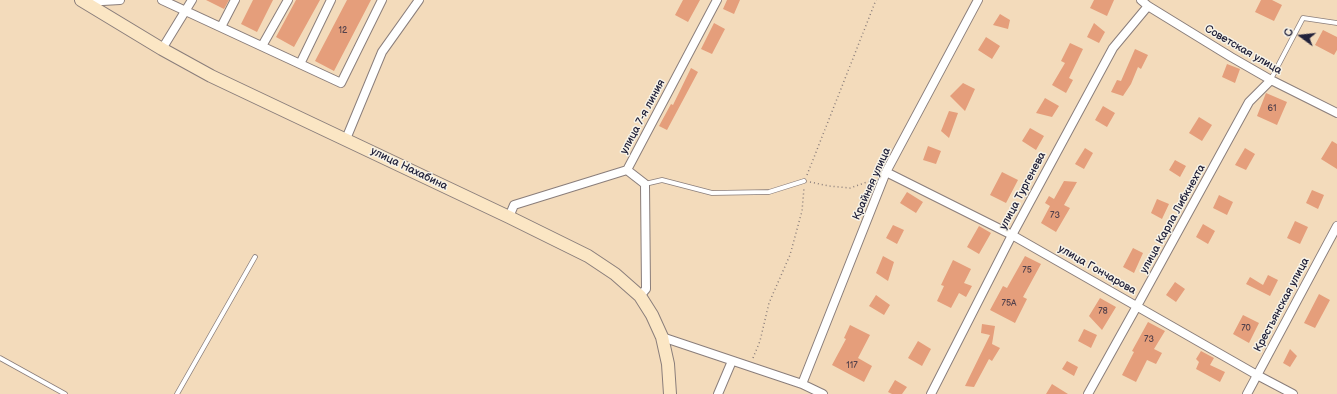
<!DOCTYPE html>
<html>
<head>
<meta charset="utf-8">
<style>
	body { margin:0 }
	#map { position:relative; width:1337px; height:394px; overflow:hidden; background:#f3dbbb; font-family:"Balsamiq Sans",sans-serif }
	canvas { display:block }
	.north { position:absolute; left:1281px; top:16px; width:40px; height:40px; -webkit-text-stroke:3px #f7f3e8; paint-order:stroke; rotate:285deg; font-size:11px; font-weight:700; line-height:16px; text-align:center; color:#22223b }
	.north::after { content:''; display:block; margin:auto; width:14px; height:18px; background:#22223b; clip-path:polygon(50% 0,100% 100%,50% 72%,0 100%) }
</style>
</head>
<body>
<div id="map">
<canvas width="1337" height="394"></canvas>
<div class="north">С</div>
</div>
<script>
const c = document.querySelector('canvas').getContext('2d');
c.lineJoin = 'round';
function fillPath(path, color) { c.fillStyle = color; c.fill(path, 'evenodd'); }
function strokePath(path, color, width, dash) { c.strokeStyle = color; c.lineWidth = width; c.lineCap = dash ? 'butt' : 'round'; c.setLineDash(dash || []); c.stroke(path); }
function drawText(font, color, halo, rows, align = 'center') {
  c.font = font + ' "Balsamiq Sans",sans-serif'; c.lineWidth = 3; c.setLineDash([]); c.textBaseline = 'middle'; c.strokeStyle = halo; c.fillStyle = color; for (const [text, x, y, turn = 0] of rows) {
    c.save(); c.translate(x, y); c.rotate((+turn || 0) * Math.PI / 180); c.textAlign = isNaN(turn) ? turn : align; if (halo) c.strokeText(text, 0, 0); c.fillText(text, 0, 0); c.restore();
  }
}
const building = new Path2D(`
	M206,0H229L224,9Z
	M253,0H273L257,32L241,24Z
	M296,0H320L294,47L276,37Z
	M347,0H371L334,71L315,61Z
	M683,0H700L688,22L675,15Z
	M727,0H740L734,14L723,9Z
	M1094,0H1114L1107,16L1090,8Z
	M1261,0H1272L1282,5L1274,21L1255,12Z
	M1000,14L1010,20L1008,29L993,25Z
	M714,23L725,29L712,54L701,49Z
	M1094,23L1105,32L1099,43L1087,37Z
	M1323,30L1337,37V50L1334,55L1315,45Z
	M986,37L1000,46L992,59L978,50Z
	M1070,43L1083,49L1069,78L1073,80L1066,93L1052,85L1065,63L1061,61Z
	M1135,49L1148,55L1141,69L1138,67L1131,84L1123,96L1111,92L1117,80L1121,81Z
	M1227,64L1240,69L1235,83L1222,77Z
	M691,68L698,72L667,130L659,126L671,104L673,105Z
	M963,83L975,89L965,111L950,96Z
	M1266,93L1287,102L1277,125L1257,116Z
	M1045,98L1059,106L1052,117L1036,113Z
	M1103,106L1115,113L1107,127L1095,120Z
	M949,111L958,113L949,138L941,131Z
	M1199,117L1212,125L1202,141L1189,133Z
	M1030,128L1044,136L1036,150L1022,141Z
	M1332,141L1337,144V169L1321,159Z
	M928,146L941,151L936,164L923,160Z
	M1085,148L1093,153L1084,169L1075,164Z
	M1245,148L1255,154L1246,170L1235,165Z
	M1175,160L1186,166L1180,177L1169,170Z
	M1002,172L1018,180L1006,203L990,195Z
	M1064,181L1077,182L1064,205L1070,208L1056,232L1041,223L1050,206L1045,203L1049,196L1054,199Z
	M1312,190L1324,195L1318,209L1306,203Z
	M907,192L923,202L916,213L900,203Z
	M1219,195L1233,202L1227,215L1213,208Z
	M1157,199L1169,204L1162,219L1151,213Z
	M1295,221L1308,227L1300,244L1287,238Z
	M1203,224L1215,231L1208,244L1196,237Z
	M893,225L904,230L897,244L886,238Z
	M979,226L991,233L979,254L967,247Z
	M1133,248L1143,253L1134,273L1123,267Z
	M883,256L894,262L888,281L876,273Z
	M1025,256L1041,264L1023,297L1027,299L1015,323L990,310L1003,286L1007,288Z
	M953,260L971,269L964,283L972,286L966,297L959,293L951,308L937,301L944,286L941,285Z
	M1268,275L1278,280L1270,296L1246,284L1250,277L1263,285Z
	M1175,282L1185,289L1176,302L1166,295Z
	M1319,294L1330,300L1315,328L1304,323Z
	M876,295L890,305L884,315L869,306Z
	M1100,298L1116,307L1102,330L1089,316Z
	M1243,315L1259,323L1249,343L1233,334Z
	M1148,322L1165,331L1154,349L1162,353L1156,364L1147,360L1136,382L1122,375L1134,352L1132,351Z
	M982,324L995,326L992,344L1000,348L992,361L989,359L974,387L965,386L990,335L981,333Z
	M850,325L870,335L858,358L872,366L864,382L832,365L846,339L844,338Z
	M1084,329L1097,335L1091,348L1078,341Z
	M918,341L931,349L922,366L908,358Z
	M1290,349L1297,356L1290,367L1283,363Z
	M1201,351L1214,358L1210,365L1225,372L1220,382L1196,369L1199,362L1196,359Z
	M1067,361L1078,367L1074,376L1062,369Z
	M895,380L907,387L902,394H892L888,392Z
	M1052,384L1068,394H1046Z`);
const path = new Path2D(`
	M807,175L876,0
	M810,182L829,186L850,188L873,180
	M753,358L760,341L769,303L790,255L802,211L804,188`);
const lane = new Path2D(`
	M1271,79L1303,18L1337,23
	M645,184L662,180L712,193L769,192L804,181
	M0,358L65,394
	M177,394L255,257`);
const street = new Path2D(`
	M162,0L341,83L382,0
	M1141,0L1148,6L1231,57L1271,80L1337,113
	M85,2L120,0
	M221,27L235,0
	M262,46L288,0
	M162,49L192,0
	M300,64L331,0
	M346,139L382,52L419,0
	M627,170L645,184L646,289L640,296
	M886,172L1012,235L1257,375L1293,394
	M509,217L514,205L627,170L717,0
	M662,337L802,384L823,394
	M802,384L886,172L978,0
	M718,394L732,361
	M931,394L1012,235L1113,48L1148,6
	M1088,394L1137,306L1249,102L1271,80
	M1247,394L1337,226`);
const secondary = new Path2D(`
	M81,0L162,49L211,76L509,217L588,256L615,274L640,296L652,315L662,337L668,364L670,394`);
const numberNames = [
	["12",343,31],
	["61",1272,109],
	["73",1055,216],
	["75",1027,271],
	["75А",1009,304],
	["78",1103,312],
	["70",1246,329],
	["73",1149,340],
	["117",852,366]
];
const streetNames = [
	["Советская улица",1243,50,30],
	["улица 7-я линия",643,117,-62],
	["улица Нахабина",409,169,26],
	["Крайняя улица",872,184,-66],
	["улица Тургенева",1023,191,-62],
	["улица Карла Либкнехта",1173,219,-61],
	["улица Гончарова",1097,270,30],
	["Крестьянская улица",1282,305,-62]
];
fillPath(building, '#e59e7b');
strokePath(lane, '#8a7e7b', 5.5);
strokePath(street, '#8a7e7b', 10);
strokePath(secondary, '#8a7e7b', 14);
strokePath(path, '#8a7e7b', 1.5, [1, 3]);
strokePath(lane, '#fff', 4);
strokePath(street, '#fff', 8);
strokePath(secondary, '#fbe6c4', 12);
drawText('9px', '#53414b', null, numberNames);
drawText('11px', '#22223b', '#f7f3e8', streetNames);
</script>
</body>
</html>
